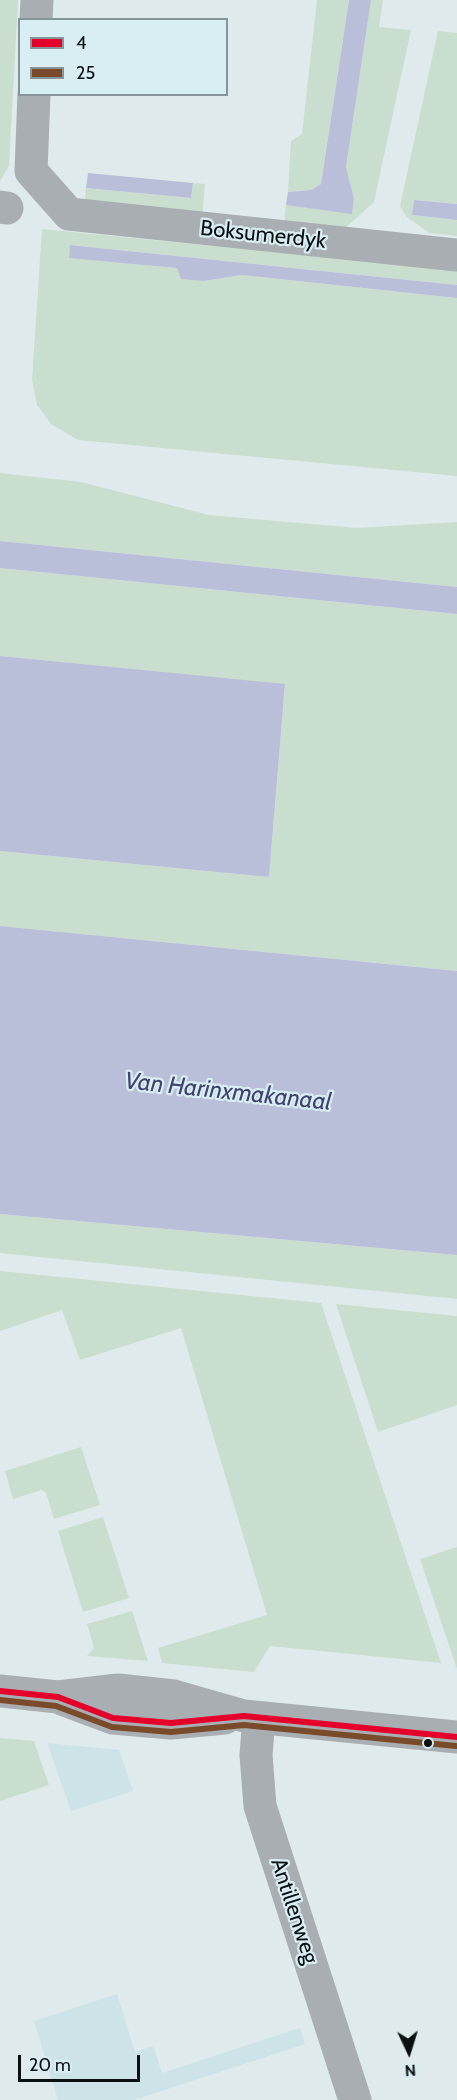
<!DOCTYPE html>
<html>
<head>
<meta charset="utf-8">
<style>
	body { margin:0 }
	#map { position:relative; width:457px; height:2100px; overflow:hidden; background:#dfeaec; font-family:Cabin,sans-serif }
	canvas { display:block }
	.legend { position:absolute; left:18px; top:18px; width:210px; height:78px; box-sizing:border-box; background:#d9eef2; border:2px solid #869598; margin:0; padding:8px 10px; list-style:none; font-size:18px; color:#091012 }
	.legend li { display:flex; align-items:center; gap:12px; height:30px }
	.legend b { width:30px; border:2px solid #869598 }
	.north { position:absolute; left:379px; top:2022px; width:60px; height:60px; -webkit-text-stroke:4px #d9eef2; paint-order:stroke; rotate:176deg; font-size:16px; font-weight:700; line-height:24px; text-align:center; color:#091012 }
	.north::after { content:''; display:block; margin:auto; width:21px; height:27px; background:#091012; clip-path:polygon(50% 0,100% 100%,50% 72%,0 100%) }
	.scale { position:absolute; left:18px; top:2055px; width:122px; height:27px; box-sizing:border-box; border:3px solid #091012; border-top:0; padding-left:8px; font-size:18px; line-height:21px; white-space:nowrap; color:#091012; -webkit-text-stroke:4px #d9eef2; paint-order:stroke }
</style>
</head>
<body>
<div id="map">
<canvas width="457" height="2100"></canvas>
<ul class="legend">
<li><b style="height:8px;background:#e4002b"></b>4</li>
<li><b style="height:8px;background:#7a4b2a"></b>25</li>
</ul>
<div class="north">N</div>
<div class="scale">20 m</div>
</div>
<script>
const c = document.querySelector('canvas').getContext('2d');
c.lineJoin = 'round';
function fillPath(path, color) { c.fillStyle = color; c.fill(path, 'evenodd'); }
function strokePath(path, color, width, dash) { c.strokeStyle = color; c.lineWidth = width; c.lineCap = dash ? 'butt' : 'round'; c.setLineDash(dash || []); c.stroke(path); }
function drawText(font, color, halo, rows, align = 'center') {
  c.font = font + ' Cabin,sans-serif'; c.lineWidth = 4.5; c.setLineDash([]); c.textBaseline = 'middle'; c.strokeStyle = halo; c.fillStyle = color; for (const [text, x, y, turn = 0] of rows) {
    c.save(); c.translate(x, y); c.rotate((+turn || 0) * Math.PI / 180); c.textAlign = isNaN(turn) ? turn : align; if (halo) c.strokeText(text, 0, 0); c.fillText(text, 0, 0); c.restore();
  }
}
const built = new Path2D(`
	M47,1743L119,1750L133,1791L71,1811Z
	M117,1994L135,2052L153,2046L162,2073L300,2028L305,2044L134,2100H58L34,2021Z`);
const green = new Path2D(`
	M0,0H18L9,166L0,181Z
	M317,0H349L321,184L311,190L288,192L291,141L302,134Z
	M371,0H383L379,27L411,30L374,202L342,231L284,223L286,205L352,213L354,199L346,167Z
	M438,31L457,33V204L414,200L412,215L457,220V236L429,233L406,216L400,206Z
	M193,183L205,184L202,216L85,202L86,188L191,198Z
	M42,229L457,270V285L71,245L69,257L177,268L204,281L242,275L457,298V476L78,440L51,424L37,405L32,380Z
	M0,473L81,482L209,515L357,528L457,522V587L0,541Z
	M0,568L457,614V971L0,926V851L269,877L285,685L0,656Z
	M0,1214L457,1255V1299L0,1253Z
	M0,1271L321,1303L441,1663L270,1646L254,1672L162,1663L158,1648L267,1615L181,1328L80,1360L62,1310L0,1331Z
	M336,1304L457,1316V1405L378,1432Z
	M81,1447L100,1505L54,1519L46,1493L42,1490L13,1499L5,1471Z
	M103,1517L129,1598L83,1612L58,1531Z
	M457,1547V1669L420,1559Z
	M132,1611L148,1661L87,1656L94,1648L87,1624Z
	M0,1738L34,1741L49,1785L0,1801Z`);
const water = new Path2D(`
	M349,0H371L346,167L354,199L352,214L286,205L288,192L311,190L321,184Z
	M88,173L193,183L191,198L86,188Z
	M414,200L457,204V220L412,215Z
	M70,245L457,285V298L242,275L204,281L181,279L177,268L69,258Z
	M0,541L457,587V614L0,568Z
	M0,656L285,684L269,877L0,851Z
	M0,926L457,971V1255L0,1214Z`);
const minor = new Path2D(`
	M36,20L37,0
	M34,94L31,171L69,214L457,255
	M0,207L7,208
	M259,1718L256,1755L260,1806L355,2100`);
const tertiary = new Path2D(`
	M0,1691L58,1697L118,1690L174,1696L244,1716L457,1737
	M62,1699L113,1718L171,1723L225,1718`);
const bus1 = new Path2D(`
	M0,1691L58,1697L113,1718L171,1723L244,1716L457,1737`);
const bus2 = new Path2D(`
	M0,1700L56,1706L112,1727L171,1732L244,1725L456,1746`);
const markers = [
	[428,1743,5,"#091012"]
];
const streetNames = [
	["Boksumerdyk",263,235,6],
	["Antillenweg",294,1911,72]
];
const waterNames = [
	["Van Harinxmakanaal",228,1092,6]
];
fillPath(built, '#cde3e7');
fillPath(green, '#cadecf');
fillPath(water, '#b9bfd9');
strokePath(minor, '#a8aeb2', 33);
strokePath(tertiary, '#a8aeb2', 33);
strokePath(bus1, '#e4002b', 6);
strokePath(bus2, '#7a4b2a', 6);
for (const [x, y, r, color] of markers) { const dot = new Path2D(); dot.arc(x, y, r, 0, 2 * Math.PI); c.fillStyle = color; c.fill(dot); strokePath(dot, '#d9eef2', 2); }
drawText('22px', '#091012', '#d9eef2', streetNames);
drawText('italic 24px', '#3f4172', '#d9eef2', waterNames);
</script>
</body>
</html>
